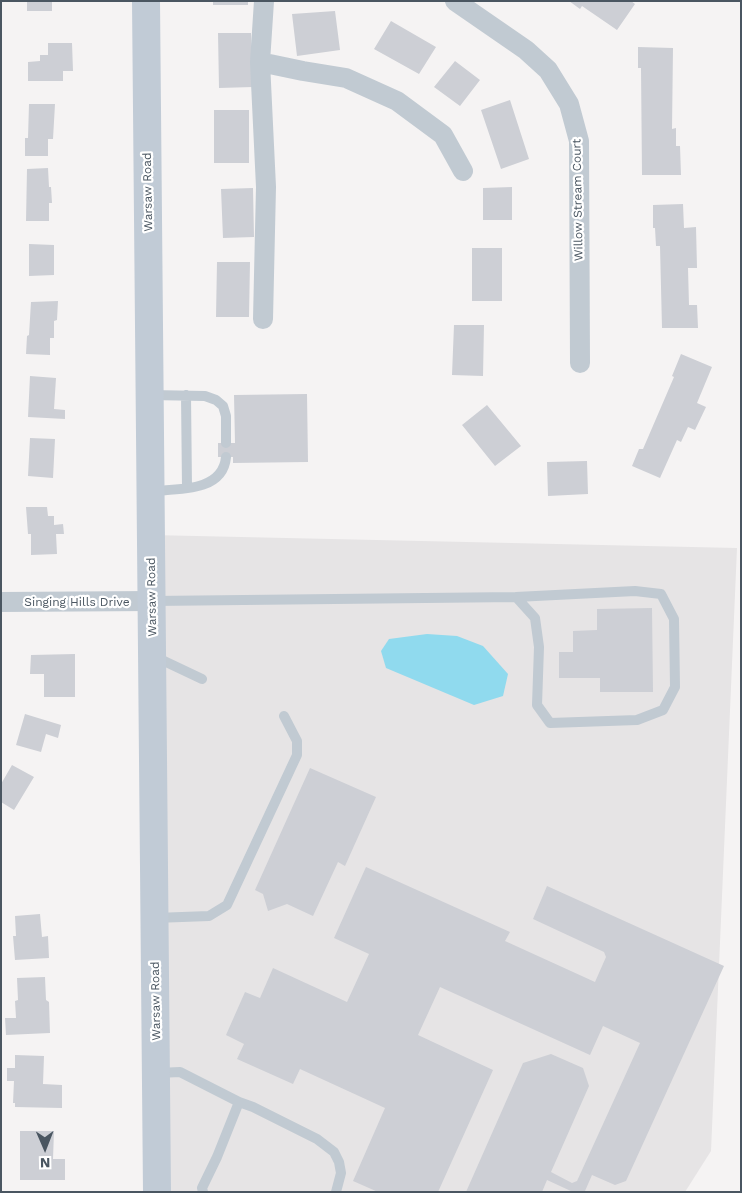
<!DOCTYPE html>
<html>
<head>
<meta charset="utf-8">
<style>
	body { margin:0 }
	#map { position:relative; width:742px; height:1193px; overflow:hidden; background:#f5f3f3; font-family:"Work Sans",sans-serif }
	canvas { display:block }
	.frame { position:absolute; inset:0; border:2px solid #4a5661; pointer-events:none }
	.north { position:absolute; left:20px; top:1123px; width:50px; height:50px; -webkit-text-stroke:4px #fff; paint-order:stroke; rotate:179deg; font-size:14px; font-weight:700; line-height:20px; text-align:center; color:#4a5661 }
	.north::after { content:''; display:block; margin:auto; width:18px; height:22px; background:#4a5661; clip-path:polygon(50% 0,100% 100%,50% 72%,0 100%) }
</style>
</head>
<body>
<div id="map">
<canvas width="742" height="1193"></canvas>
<div class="frame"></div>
<div class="north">N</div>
</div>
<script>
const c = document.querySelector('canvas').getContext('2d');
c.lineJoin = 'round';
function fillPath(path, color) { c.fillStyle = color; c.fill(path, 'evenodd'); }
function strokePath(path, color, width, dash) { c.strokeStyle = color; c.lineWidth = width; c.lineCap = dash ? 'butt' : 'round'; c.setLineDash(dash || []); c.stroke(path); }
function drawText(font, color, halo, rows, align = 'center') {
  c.font = font + ' "Work Sans",sans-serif'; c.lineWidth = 4.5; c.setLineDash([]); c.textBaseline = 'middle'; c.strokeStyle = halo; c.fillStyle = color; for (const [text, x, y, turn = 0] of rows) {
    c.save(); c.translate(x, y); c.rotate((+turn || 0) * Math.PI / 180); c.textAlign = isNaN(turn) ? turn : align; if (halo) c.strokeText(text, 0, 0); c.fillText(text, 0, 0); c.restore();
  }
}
const education = new Path2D(`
	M151,535L737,548L711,1151L685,1192H157Z`);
const water = new Path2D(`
	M427,634L457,636L483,646L508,674L503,696L474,705L386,668L381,651L389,639Z`);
const building = new Path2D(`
	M27,1H52V11H27Z
	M213,1H248V5H213Z
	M569,1H631L635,4L617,30L582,6L580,9Z
	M335,11L340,50L297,56L292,14Z
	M391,21L436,47L419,74L374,49Z
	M218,33H251L253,87L219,88Z
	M48,43H72L73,71H63V81H28V62L40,61V55H48Z
	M638,47L673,48L672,129L676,128V146H680L681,175H642L641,68H638Z
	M455,61L480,80L460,106L434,87Z
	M510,100L529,159L501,169L481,110Z
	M29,104H55L53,139H48V156H25V138H28Z
	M214,110H249V163H214Z
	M48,168L49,187H51L52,203H49V221H26L27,169Z
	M512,187V220H483V188Z
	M253,188L254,237L223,238L221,189Z
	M683,204L684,228L696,227L697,268H688L689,305H697L698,328H662L660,246H656L655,228H653V205Z
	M29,244L54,245V275L29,276Z
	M472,248H502V301H472Z
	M217,262H250L249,317H216Z
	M58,301L57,320L54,321V338H50V355L26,354L27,336L29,335L31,302Z
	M454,325H484L483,376L452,375Z
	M681,354L712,367L697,403L706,407L695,430L688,427L681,442L677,440L660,478L632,466L639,449H643L674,377L672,376Z
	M30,376L56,378L54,409L65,410V419L28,417Z
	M307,394L308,462L233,463V457H218V443H235L234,395Z
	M487,405L521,446L495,466L462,425Z
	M30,438L55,439L53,478L28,476Z
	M587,461L588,494L548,496L547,462Z
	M26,507H47L48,516H54V525L63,524L64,534H56L57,554L31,555V534H28Z
	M652,608L653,692H600V678H559V652H573V631L597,630V609Z
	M75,654V697H44V674H30L31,655Z
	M25,714L61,725L58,738L46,734L41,752L16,745Z
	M12,765L34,777L14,810L1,802V784Z
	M310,768L376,797L345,866L338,862L313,916L287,904L268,911L263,894L255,890Z
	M366,867L510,932L505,941L595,982L606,957L604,952L533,919L547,886L724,966L626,1181L615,1185L592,1175L585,1191L583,1192H573L547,1180L542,1192H466L523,1063L551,1054L583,1068L589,1086L551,1172L572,1183L577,1181L640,1043L603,1026L590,1055L440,987L418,1035L493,1070L438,1192H378L353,1181L385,1108L300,1069L293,1084L237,1059L244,1044L226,1035L245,992L260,998L273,968L347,1002L369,954L334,938Z
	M40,914L42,937L48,936L49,958L15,960L13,936H16L15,916Z
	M45,977L46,1000L49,1002L50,1033L6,1035L5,1018H16L15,1001L18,1000L17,978Z
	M15,1055L44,1056L43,1084L62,1085V1108L15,1107V1103H13L14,1081H7V1068H15Z
	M20,1131H54L53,1159H65V1180H20Z`);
const lane = new Path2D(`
	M150,395L205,396L216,400L223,406L226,416V443
	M186,395L187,488
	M152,491C178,489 223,492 226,457
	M153,601L516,597L535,618L539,647L537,705L550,723L637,720L663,710L675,687L674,619L661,594L635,591L516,597
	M154,660L164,661L202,679
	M155,918L209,916L227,905L297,755V741L284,716
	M158,1073L180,1072L239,1102L253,1107L317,1139L334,1152L339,1162L341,1173L336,1192
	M203,1192L202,1188L217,1157L239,1102`);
const street = new Path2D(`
	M455,1L526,50L548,70L569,104L579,141L580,363
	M260,62L303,71L346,78L397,101L443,135L463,171
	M263,319L266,187L260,62L264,1
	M1,602L152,601`);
const secondary = new Path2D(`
	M146,1L157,1192`);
const streetNames = [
	["Warsaw Road",148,192,-91],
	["Willow Stream Court",578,200,-91],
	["Warsaw Road",152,597,-91],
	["Singing Hills Drive",77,602],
	["Warsaw Road",156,1001,-91]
];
fillPath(education, '#e6e4e5');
fillPath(water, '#90daee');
fillPath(building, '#cdcfd5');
strokePath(lane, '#c1cad2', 10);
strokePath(street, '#c1cad2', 20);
strokePath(secondary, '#c1cbd6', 28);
drawText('12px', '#4a5661', '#fff', streetNames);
</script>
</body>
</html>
